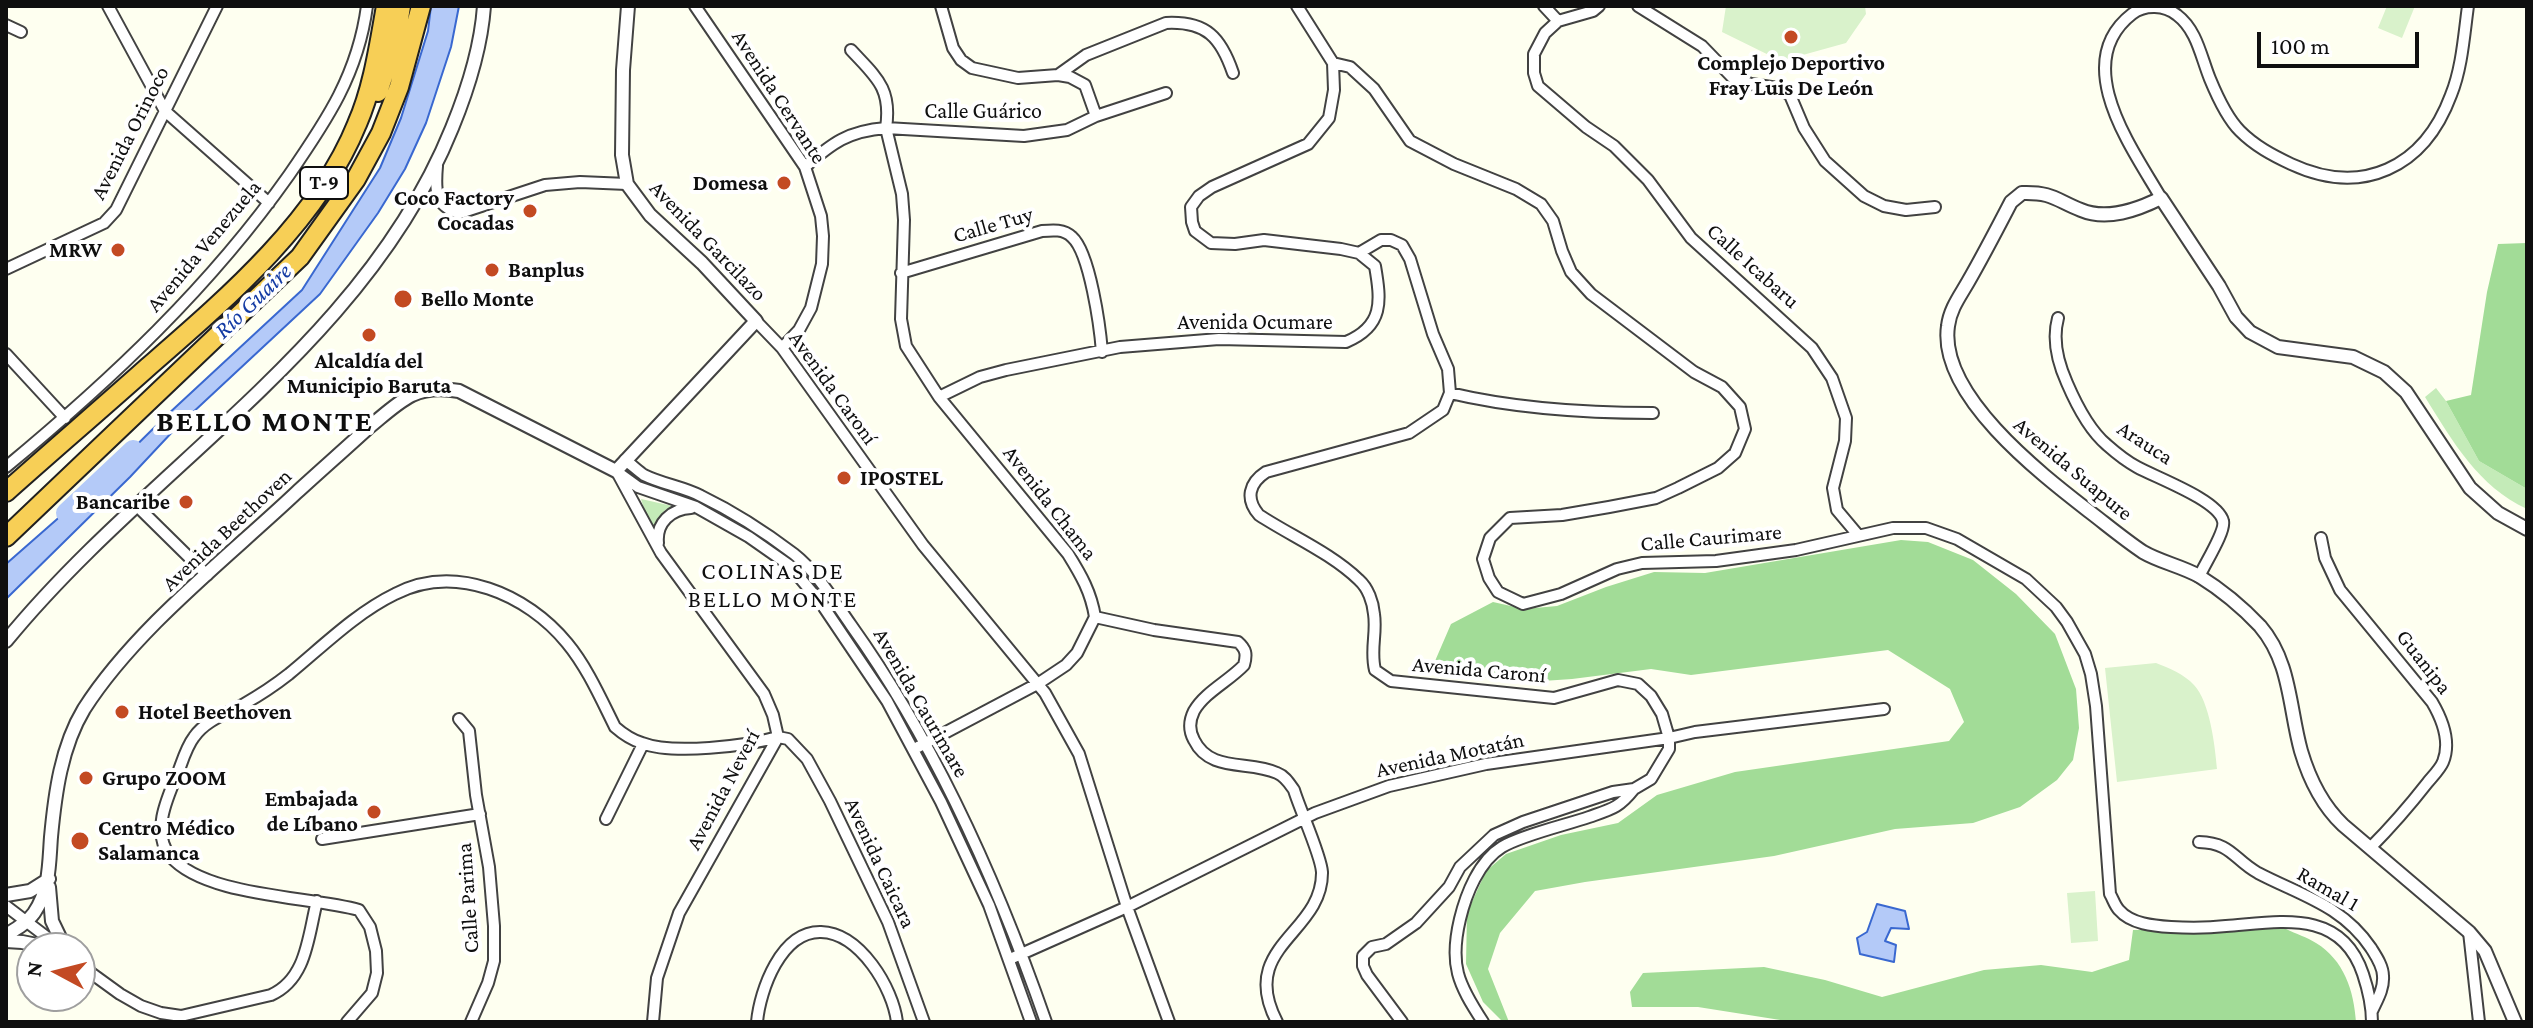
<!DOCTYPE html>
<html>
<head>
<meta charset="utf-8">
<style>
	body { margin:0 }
	#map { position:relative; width:2533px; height:1028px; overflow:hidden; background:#fefff0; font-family:"Crimson Pro",serif }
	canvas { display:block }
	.frame { position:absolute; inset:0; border:8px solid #0f0f0f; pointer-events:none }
	.north { position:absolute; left:16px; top:932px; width:80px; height:80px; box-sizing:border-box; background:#fff; border:2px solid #9f9f9f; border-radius:50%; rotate:277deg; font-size:22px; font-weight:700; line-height:32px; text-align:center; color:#0f0f0f }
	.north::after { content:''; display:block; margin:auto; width:28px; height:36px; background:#c34a23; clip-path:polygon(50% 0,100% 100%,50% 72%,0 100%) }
	.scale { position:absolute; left:2257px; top:32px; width:162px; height:36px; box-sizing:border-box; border:4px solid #0f0f0f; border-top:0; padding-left:10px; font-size:24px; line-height:28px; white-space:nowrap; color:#0f0f0f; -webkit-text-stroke:6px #fff; paint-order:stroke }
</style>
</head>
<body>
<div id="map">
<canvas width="2533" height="1028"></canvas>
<div class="frame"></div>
<div class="north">N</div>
<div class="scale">100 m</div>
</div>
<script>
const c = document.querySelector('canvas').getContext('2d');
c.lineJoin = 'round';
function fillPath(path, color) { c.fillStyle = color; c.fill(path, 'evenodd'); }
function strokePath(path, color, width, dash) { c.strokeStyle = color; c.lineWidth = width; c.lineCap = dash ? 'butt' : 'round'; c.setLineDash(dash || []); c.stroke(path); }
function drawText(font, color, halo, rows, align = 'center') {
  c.font = font + ' "Crimson Pro",serif'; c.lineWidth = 8; c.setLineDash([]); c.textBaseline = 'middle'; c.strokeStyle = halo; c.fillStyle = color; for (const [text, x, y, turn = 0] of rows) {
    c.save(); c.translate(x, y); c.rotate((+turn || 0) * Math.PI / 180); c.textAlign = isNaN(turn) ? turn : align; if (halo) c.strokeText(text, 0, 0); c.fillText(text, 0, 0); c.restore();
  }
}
const green = new Path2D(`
	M2436,388L2446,401L2479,461L2527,489V509C2478,486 2453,442 2425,397Z
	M641,499L677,507L665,510L651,531Z`);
const forest = new Path2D(`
	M2527,243V489L2479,461L2446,401L2471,395L2487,292L2498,244Z
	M1901,540L1928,542L1973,560L2016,594L2055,634L2076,689L2079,728L2073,760L2057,780L2020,807L1973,823L1895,829L1774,856L1585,882L1535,891L1500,933L1488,969L1509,1022H1503L1483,1002L1466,964L1467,913L1486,871L1506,854L1561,835L1618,823L1657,795L1735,772L1949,741L1964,722L1950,689L1888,650L1691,675L1651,669L1572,679L1513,683L1432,668L1451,624L1493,602L1524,609L1557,606L1606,587L1654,572L1705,573Z
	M2286,929C2296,934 2307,937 2316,943C2344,960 2354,991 2356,1022H1793L1698,1007H1632L1630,992L1643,973L1764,967L1825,980L1882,997L1984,970L2041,965L2092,972L2129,960L2133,930Z`);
const pitch = new Path2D(`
	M1726,6H1865L1866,14L1846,43L1781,61L1722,32Z
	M2387,6H2415L2402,38L2378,28Z
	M2156,663C2169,668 2184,674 2194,685C2210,702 2215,746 2217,769L2117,782L2105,668Z
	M2095,891L2098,941L2071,943L2067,893Z`);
const water = new Path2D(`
	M431,6H459L451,47L426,123L405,169L378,213L320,294L175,429L130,477L6,599V564L96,485L166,416L302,290L380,168L401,118L428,31Z
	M1877,904L1905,911L1909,929L1891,928L1885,941L1896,945L1894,962L1860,954L1857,938L1867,932Z`);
const river = new Path2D(`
	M66,513L133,450`);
const minor = new Path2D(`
	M108,6L165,111L269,203
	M695,6L805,167L821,216L823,236L822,264L811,308L799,330L782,348
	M1544,6L1558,21
	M1599,6L1593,11L1558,21L1545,33L1534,54V73L1538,86L1586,127L1614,146L1648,180L1691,238L1812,348L1832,378L1846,418L1845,441L1833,488L1837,510L1858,535
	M1638,6L1702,46L1733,78L1751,84L1778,88L1790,95L1804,128L1825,161L1864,196L1884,206L1906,210L1935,207
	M6,25L21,32
	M851,50C876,77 892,88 886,128L1024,136L1067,130L1096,116L1085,85L1070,77L1058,75L1018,78L972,68L961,60L953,48L941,6
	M1333,63L1350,67L1374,89L1410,141L1454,164L1516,189L1541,204L1553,221L1562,251L1571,272L1591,294L1694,372L1722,387L1740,407L1745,429L1735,453L1718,468L1678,488L1656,498L1609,507L1562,515L1510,518L1490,538L1483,559L1489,578L1498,592L1523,604L1561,594L1617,569L1642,563L1716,561L1796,550L1893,528H1926L1957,539L2026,579L2056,607L2067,622L2085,654L2091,674L2096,706L2110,894C2113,899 2115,906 2119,910C2131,924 2154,926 2171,927C2189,928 2208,928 2226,926C2280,922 2341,908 2363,974C2368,989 2372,1006 2372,1022
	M1058,75L1086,55L1166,23C1207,21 1221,38 1233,73
	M1096,116L1166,93
	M437,166C435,189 434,207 460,213L545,185L580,182L627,184
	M805,167C832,143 848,131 886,128L902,194L904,220L901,319L906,346L939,397L1068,554C1081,575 1091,592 1095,617L1154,630L1238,642C1246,649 1247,654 1244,665C1229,681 1205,692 1194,711C1189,721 1189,731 1194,740C1210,773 1249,760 1277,773C1285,776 1289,783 1294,790C1300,810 1321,855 1322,872C1323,934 1237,946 1277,1022
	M2161,198C2132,148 2069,63 2132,14C2145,4 2165,5 2177,15C2197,30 2201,57 2210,79C2217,96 2227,118 2240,131C2255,146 2272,155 2291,164C2362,197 2424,168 2451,95C2462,68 2464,35 2468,6
	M1359,253L1381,240H1391L1402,245L1410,259L1433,334L1448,369L1450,393L1443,410L1409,433L1266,472C1249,483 1245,499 1259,515C1291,536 1331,553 1359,580C1368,588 1373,602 1374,614C1377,633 1370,650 1375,670L1391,681L1554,698L1618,680L1638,684L1651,696L1662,714L1669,738V749L1651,779L1634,789L1613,792L1523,822L1494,835L1460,867L1449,887L1416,923L1386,944L1372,947L1363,956V966L1367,975L1402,1022
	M6,269L104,223L116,210L217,6
	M901,273L1042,231C1053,230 1064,229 1072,237C1090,253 1100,327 1102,352
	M2058,318C2052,340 2058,363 2067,383C2076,404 2089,430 2107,445C2116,453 2126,461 2137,467C2157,478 2218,500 2223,521C2226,531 2204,565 2199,577
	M756,321L782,348L923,545L1045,693L1079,754L1127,907L1169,1022
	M6,354L65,418
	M1450,393C1517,409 1585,413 1653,413
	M939,397L980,377L1006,370L1120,347L1219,339L1346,342C1384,326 1381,301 1375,266L1359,253L1341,249L1264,240L1235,244L1211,243L1195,231L1192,222L1191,207L1199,196L1212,187L1308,144L1329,118L1334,90L1333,63L1297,6
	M625,460C631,464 638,471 644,475C662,484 684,487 701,496C734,512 765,532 794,554C817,572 834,601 851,625C936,744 998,884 1046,1022
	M6,467C111,380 210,287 289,175C327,120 358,74 367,6
	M616,471L638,487L696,507L749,537L789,565L821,603L887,701L941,802L989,905L1031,1022
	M617,472L661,553L764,694L773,715L778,737L679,913L657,978L653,1022
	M137,506L207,575
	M2321,538L2325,558L2340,590L2432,702C2442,719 2451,742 2443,762C2440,769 2433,776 2428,782C2410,805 2391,827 2370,848
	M658,543C656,523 671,509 691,508
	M459,719L469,731L476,795L489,867L494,926V961L488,983L471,1022
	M778,737L788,739L807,759L830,801L888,922L924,1022
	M918,747L1039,683L1066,665L1077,653L1095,617
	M606,819L643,744
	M322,839L480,814
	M2199,842C2232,843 2233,859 2258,873C2300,895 2342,905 2371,948C2376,956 2383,966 2383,976C2384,989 2377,1000 2372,1011
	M6,906L61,948
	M2469,932L2479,1022
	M1010,959L1127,907L1315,813L1389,786L1486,764L1669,738L1695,732L1884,709
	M80,965L120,994L141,1006L161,1013L181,1016L271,995C307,979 308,936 317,901
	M347,1022L372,993L377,973L376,951L370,927L359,910C309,896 205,897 170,856C150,831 169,794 179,770C183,759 187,746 194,737C206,720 226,714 244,704C260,695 275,685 289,674C323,646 356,613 395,594C455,563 527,594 567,643C587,667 601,699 615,727C623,734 632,740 642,743C673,755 746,746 778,737
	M757,1022C760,990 781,931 821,932C860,933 893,988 897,1022
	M1483,1022C1458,984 1449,965 1460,919C1466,894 1479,861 1502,847C1522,835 1566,825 1589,817C1612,809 1619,808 1634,789`);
const tertiary = new Path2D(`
	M6,641C150,465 364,346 452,128C468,89 481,49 484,6
	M49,887L52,921L65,948
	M6,895L30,891L49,879
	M6,935C16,929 27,923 34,913C50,890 49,863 51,837C55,794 61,747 84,709C135,629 227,558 296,493C320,471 344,450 368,428C382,417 396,403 412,395C427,388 442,388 459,391L616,471L756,321L702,263L650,215L627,184L622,155L623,70L628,6
	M6,941L22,942L52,948
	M2515,1022L2485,951L2469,932L2343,825C2323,806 2309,778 2301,751C2289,708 2291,662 2260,626C2243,608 2220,589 2199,576C2181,566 2160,562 2143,552C2125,540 2107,525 2090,512C2041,474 1938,395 1948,326C1950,309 1960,296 1968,282C1983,256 1997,229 2011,202L2022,193C2052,192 2056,200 2081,210C2107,221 2137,210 2161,198L2219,286L2236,317L2250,332L2278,347L2353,357L2384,372L2406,392L2470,488L2498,513L2527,529`);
const motorway = new Path2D(`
	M378,92L396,38L401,6
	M6,492C53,450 101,409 148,367C225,300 318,221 357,124C373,88 379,45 386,6
	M6,537L300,257L356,179L381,133L399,87L421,6`);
const markers = [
	[1791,37,8,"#c34a23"],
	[784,183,8,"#c34a23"],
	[530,211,8,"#c34a23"],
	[118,250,8,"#c34a23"],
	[492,270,8,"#c34a23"],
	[403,299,10,"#c34a23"],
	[369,335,8,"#c34a23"],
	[844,478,8,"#c34a23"],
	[186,502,8,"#c34a23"],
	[122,712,8,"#c34a23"],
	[86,778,8,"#c34a23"],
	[374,812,8,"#c34a23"],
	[80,841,10,"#c34a23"]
];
const shields = [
	[324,183,48]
];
const shieldNames = [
	["T-9",324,183]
];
const poiNames = [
	["Complejo Deportivo",1791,63,"center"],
	["Fray Luis De León",1791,88,"center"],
	["Domesa",768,183,"right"],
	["Coco Factory",514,198,"right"],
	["Cocadas",514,223,"right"],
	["MRW",102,250,"right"],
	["Banplus",508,270],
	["Bello Monte",421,299],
	["Alcaldía del",369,361,"center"],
	["Municipio Baruta",369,386,"center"],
	["IPOSTEL",860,478],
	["Bancaribe",170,502,"right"],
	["Hotel Beethoven",138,712],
	["Grupo ZOOM",102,778],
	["Embajada",358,799,"right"],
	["de Líbano",358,824,"right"],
	["Centro Médico",98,828],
	["Salamanca",98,853]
];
const streetNames = [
	["Avenida Cervante",779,97,57],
	["Calle Guárico",983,111],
	["Avenida Orinoco",130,133,-63],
	["Calle Tuy",993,225,-16],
	["Avenida Garcilazo",708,241,46],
	["Avenida Venezuela",204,246,-50],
	["Calle Icabaru",1753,266,42],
	["Avenida Ocumare",1255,322],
	["Avenida Caroní",833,388,54],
	["Arauca",2145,443,33],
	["Avenida Suapure",2073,469,40],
	["Avenida Chama",1050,503,52],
	["Avenida Beethoven",227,530,-43],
	["Calle Caurimare",1711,538,-5],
	["Guanipa",2424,662,52],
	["Avenida Caroní",1479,670,5],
	["Avenida Caurimare",921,703,60],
	["Avenida Motatán",1450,755,-12],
	["Avenida Neverí",723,790,-62],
	["Avenida Caicara",880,863,65],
	["Ramal 1",2328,889,30],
	["Calle Parima",468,898,-94]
];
const waterNames = [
	["Río Guaire",253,301,-44]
];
const neighbourhoodNames = [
	["COLINAS DE",773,572],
	["BELLO MONTE",773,600]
];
const districtNames = [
	["BELLO MONTE",265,422]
];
fillPath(green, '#c4ebb8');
fillPath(forest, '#a2dc97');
fillPath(pitch, '#d9f2cb');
fillPath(water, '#b4caf8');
strokePath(water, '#3968d0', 2);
strokePath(river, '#b4caf8', 20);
strokePath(minor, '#424242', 14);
strokePath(tertiary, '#424242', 16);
strokePath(motorway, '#202020', 22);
strokePath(minor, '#fff', 10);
strokePath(tertiary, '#fff', 12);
strokePath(motorway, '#f7cf56', 18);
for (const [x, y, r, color] of markers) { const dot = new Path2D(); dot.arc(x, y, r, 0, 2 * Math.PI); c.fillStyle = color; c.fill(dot); strokePath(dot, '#fff', 3); }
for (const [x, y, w] of shields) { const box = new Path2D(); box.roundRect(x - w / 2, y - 16, w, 32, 6); c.fillStyle = '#fff'; c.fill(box); strokePath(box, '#0f0f0f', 2); }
drawText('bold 20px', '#0f0f0f', null, shieldNames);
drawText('bold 22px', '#0f0f0f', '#fff', poiNames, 'left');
drawText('22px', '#0f0f0f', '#fff', streetNames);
drawText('italic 24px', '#143ba4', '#fff', waterNames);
c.letterSpacing = '2px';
drawText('24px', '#0f0f0f', '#fff', neighbourhoodNames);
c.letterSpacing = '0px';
c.letterSpacing = '2px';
drawText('bold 30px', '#0f0f0f', '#fff', districtNames);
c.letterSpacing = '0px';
</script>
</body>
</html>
